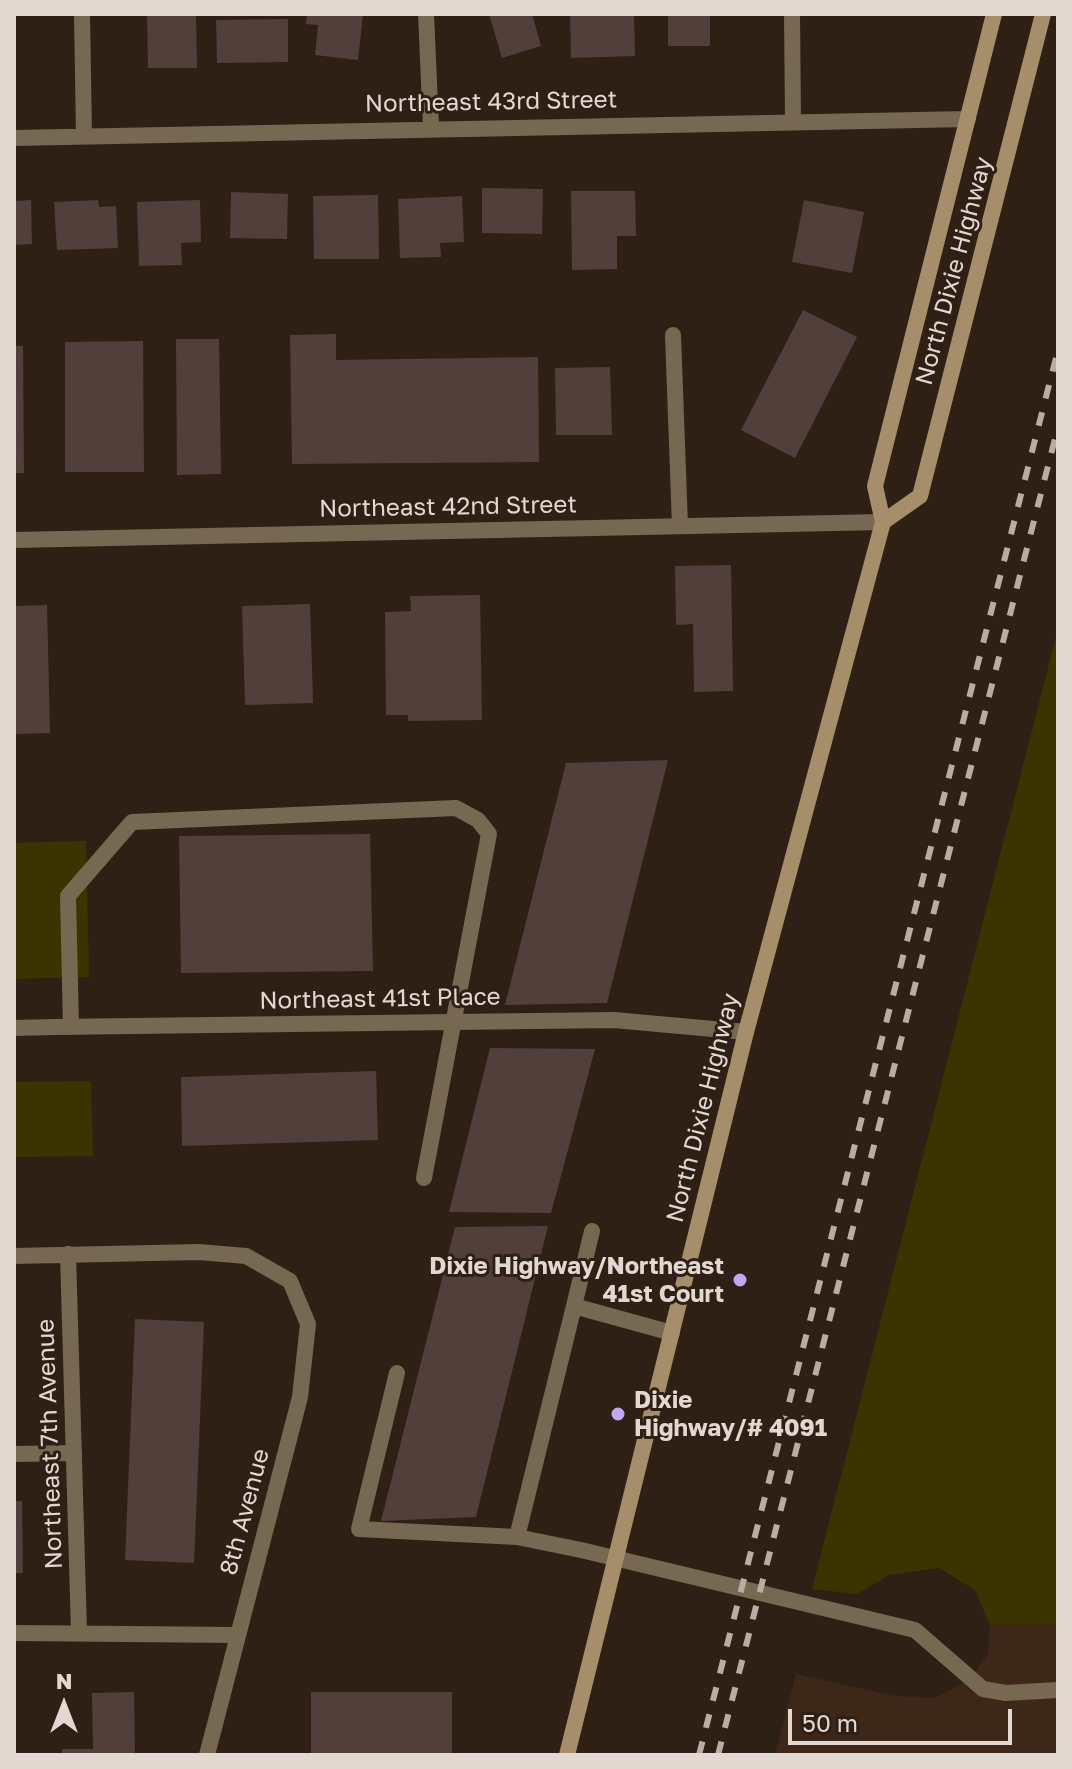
<!DOCTYPE html>
<html>
<head>
<meta charset="utf-8">
<style>
	body { margin:0 }
	#map { position:relative; width:1072px; height:1769px; overflow:hidden; background:#2f2016; font-family:"Golos Text",sans-serif }
	canvas { display:block }
	.frame { position:absolute; inset:0; border:16px solid #e2d7d1; pointer-events:none }
	.north { position:absolute; left:24px; top:1665px; width:80px; height:80px; -webkit-text-stroke:6px #2f2016; paint-order:stroke; rotate:0deg; font-size:22px; font-weight:700; line-height:32px; text-align:center; color:#e2d7d1 }
	.north::after { content:''; display:block; margin:auto; width:28px; height:36px; background:#e2d7d1; clip-path:polygon(50% 0,100% 100%,50% 72%,0 100%) }
	.scale { position:absolute; left:788px; top:1709px; width:224px; height:36px; box-sizing:border-box; border:4px solid #e2d7d1; border-top:0; padding-left:10px; font-size:24px; line-height:28px; white-space:nowrap; color:#e2d7d1; -webkit-text-stroke:6px #2f2016; paint-order:stroke }
</style>
</head>
<body>
<div id="map">
<canvas width="1072" height="1769"></canvas>
<div class="frame"></div>
<div class="north">N</div>
<div class="scale">50 m</div>
</div>
<script>
const c = document.querySelector('canvas').getContext('2d');
c.lineJoin = 'round';
function fillPath(path, color) { c.fillStyle = color; c.fill(path, 'evenodd'); }
function strokePath(path, color, width, dash) { c.strokeStyle = color; c.lineWidth = width; c.lineCap = dash ? 'butt' : 'round'; c.setLineDash(dash || []); c.stroke(path); }
function drawText(font, color, halo, rows, align = 'center') {
  c.font = font + ' "Golos Text",sans-serif'; c.lineWidth = 6; c.setLineDash([]); c.textBaseline = 'middle'; c.strokeStyle = halo; c.fillStyle = color; for (const [text, x, y, turn = 0] of rows) {
    c.save(); c.translate(x, y); c.rotate((+turn || 0) * Math.PI / 180); c.textAlign = isNaN(turn) ? turn : align; if (halo) c.strokeText(text, 0, 0); c.fillText(text, 0, 0); c.restore();
  }
}
const built = new Path2D(`
	M1058,1624V1755H775L796,1674L895,1696L934,1698L969,1680L988,1655L990,1625Z`);
const green = new Path2D(`
	M1058,629V1624L990,1625L975,1590L939,1568L889,1575L857,1594L812,1589Z
	M86,841L89,977L14,979V843Z
	M91,1081L93,1156L14,1157V1082Z`);
const building = new Path2D(`
	M147,14H196L197,68H148Z
	M307,14H363L358,60L315,55L318,25L306,24Z
	M489,14H532L541,46L502,58Z
	M570,14H634L635,56L571,58Z
	M668,14H710V46H668Z
	M288,19V62L217,63L216,20Z
	M482,188L543,189L542,234L482,233Z
	M571,191H635L636,236H617V269L572,270Z
	M231,192L288,194L287,239L230,238Z
	M378,195L379,259H314L313,196Z
	M462,196L464,242L440,243L441,257L400,258L398,199Z
	M31,200L32,244L14,245V201Z
	M98,200L99,207L116,206L118,248L57,250L54,202Z
	M200,200L201,242L181,243L182,265L139,266L137,202Z
	M804,200L864,212L852,273L792,262Z
	M803,310L857,337L795,458L741,430Z
	M336,334V360L538,357L539,462L292,464L290,335Z
	M176,339H219L221,474L177,475Z
	M143,341L144,472H65V342Z
	M14,346H23L24,473H14Z
	M610,367L612,435H556L555,368Z
	M731,565L733,691L694,692L693,624L676,625L675,566Z
	M480,595L482,720L408,721V715H386L385,612L411,611L410,596Z
	M310,604L313,703L245,705L242,606Z
	M47,605L50,733L14,734V606Z
	M668,760L607,1003L505,1005L566,763Z
	M370,834L373,971L181,973L179,836Z
	M490,1048L595,1049L551,1213L449,1212Z
	M376,1071L378,1140L182,1146L181,1077Z
	M548,1226L476,1517L381,1521L455,1227Z
	M135,1319L204,1322L194,1563L125,1560Z
	M14,1501H22L23,1573H14Z
	M134,1692L135,1755H62V1749H93L92,1693Z
	M311,1692H452V1755H311Z`);
const lane = new Path2D(`
	M792,14L793,121
	M673,335L680,526
	M71,1027L68,896L132,822L456,808L478,820L489,834L424,1178
	M14,1028L53,1027
	M574,1306L592,1231
	M397,1373L359,1529L517,1537L581,1550L915,1630L983,1689L1006,1693L1058,1690
	M14,1454L74,1453
	M517,1537L574,1306L672,1333
	M14,1633L237,1635`);
const street = new Path2D(`
	M82,14L84,136
	M426,14L431,127
	M14,138L968,119
	M14,540L883,522
	M53,1027L614,1020L746,1032
	M68,1254L79,1632
	M14,1256L199,1252L246,1256L290,1281L308,1324L300,1397L207,1755`);
const secondary = new Path2D(`
	M883,522L920,496L1043,14
	M567,1755L746,1032L883,522L875,486L994,14`);
const rail = new Path2D(`
	M699,1755L1058,350
	M718,1755L1058,427`);
const markers = [
	[740,1280,8,"#c2a8f3"],
	[618,1414,8,"#c2a8f3"]
];
const streetNames = [
	["Northeast 43rd Street",491,102,-1],
	["North Dixie Highway",954,271,-75],
	["Northeast 42nd Street",448,507,-1],
	["Northeast 41st Place",380,999,-1],
	["North Dixie Highway",703,1108,-76],
	["Northeast 7th Avenue",50,1444,-92],
	["8th Avenue",245,1512,-75]
];
const poiNames = [
	["Dixie Highway/Northeast",724,1266],
	["41st Court",724,1294],
	["Dixie",634,1400,"left"],
	["Highway/# 4091",634,1428,"left"]
];
fillPath(built, '#3c2719');
fillPath(green, '#3c3400');
fillPath(building, '#523e3a');
strokePath(lane, '#776851', 16);
strokePath(street, '#776851', 16);
strokePath(secondary, '#a78e6a', 16);
strokePath(rail, '#b8aca5', 6, [14, 14]);
for (const [x, y, r, color] of markers) { const dot = new Path2D(); dot.arc(x, y, r, 0, 2 * Math.PI); c.fillStyle = color; c.fill(dot); strokePath(dot, '#2f2016', 3); }
drawText('24px', '#e2d7d1', '#2f2016', streetNames);
drawText('bold 24px', '#e2d7d1', '#2f2016', poiNames, 'right');
</script>
</body>
</html>
